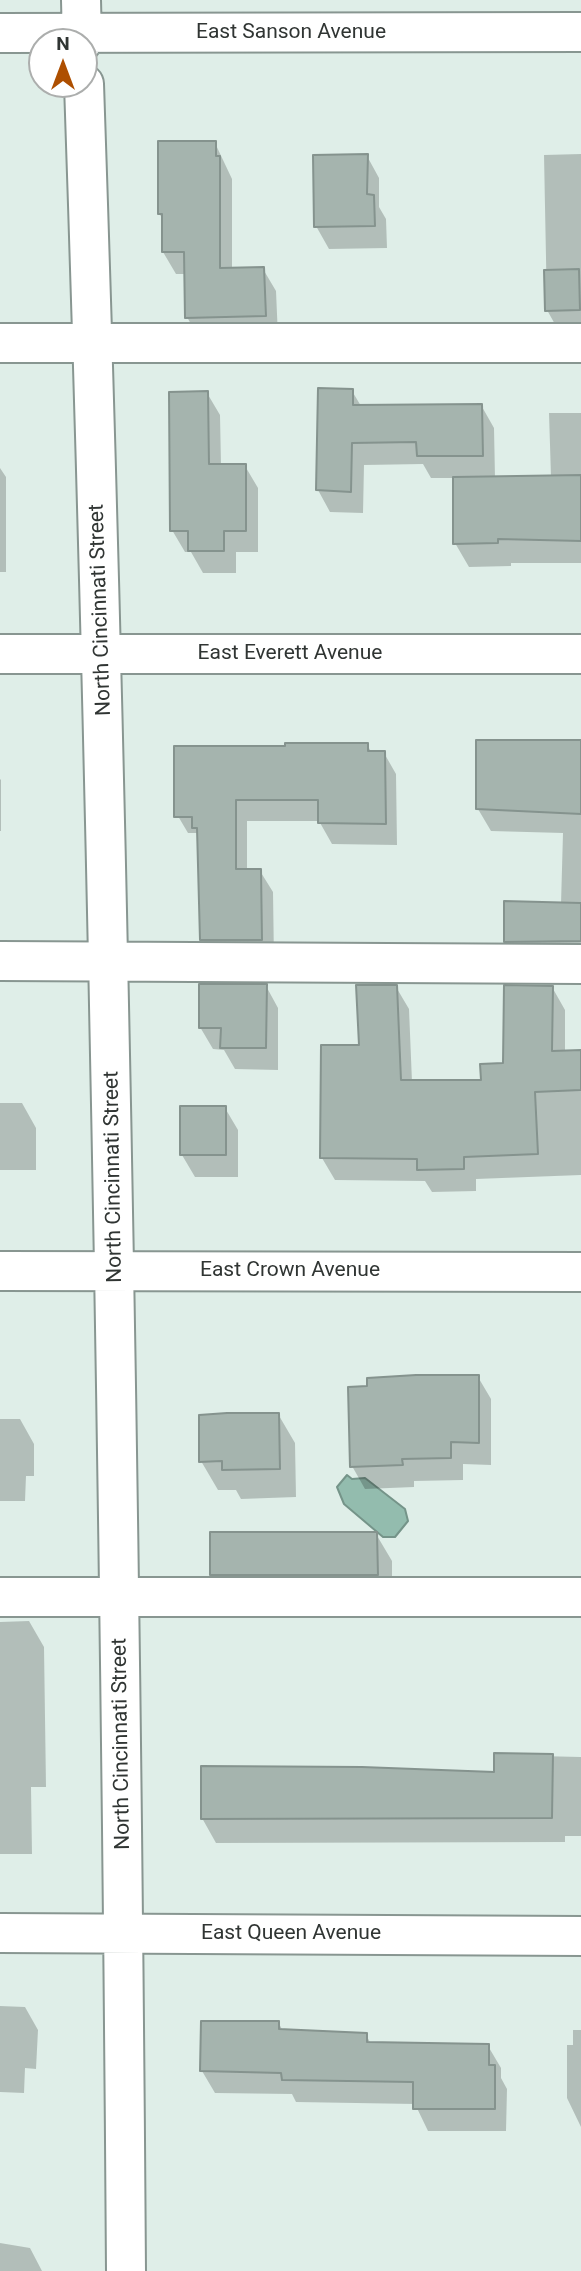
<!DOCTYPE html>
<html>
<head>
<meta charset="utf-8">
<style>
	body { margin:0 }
	#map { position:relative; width:581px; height:2271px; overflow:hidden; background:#dfeee8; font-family:Roboto,sans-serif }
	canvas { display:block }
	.north { position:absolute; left:28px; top:28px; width:70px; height:70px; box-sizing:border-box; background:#fff; border:2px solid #acaead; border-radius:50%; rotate:0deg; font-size:19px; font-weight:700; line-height:28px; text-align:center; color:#303533 }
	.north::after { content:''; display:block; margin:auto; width:24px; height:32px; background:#ae4f00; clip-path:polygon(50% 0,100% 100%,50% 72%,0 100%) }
</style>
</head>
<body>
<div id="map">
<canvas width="581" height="2271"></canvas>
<div class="north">N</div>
</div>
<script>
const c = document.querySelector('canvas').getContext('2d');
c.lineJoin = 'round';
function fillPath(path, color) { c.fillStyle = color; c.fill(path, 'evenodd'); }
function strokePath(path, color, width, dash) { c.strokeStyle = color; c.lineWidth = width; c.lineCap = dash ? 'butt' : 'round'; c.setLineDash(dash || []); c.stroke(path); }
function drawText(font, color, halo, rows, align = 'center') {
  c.font = font + ' Roboto,sans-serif'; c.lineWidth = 7; c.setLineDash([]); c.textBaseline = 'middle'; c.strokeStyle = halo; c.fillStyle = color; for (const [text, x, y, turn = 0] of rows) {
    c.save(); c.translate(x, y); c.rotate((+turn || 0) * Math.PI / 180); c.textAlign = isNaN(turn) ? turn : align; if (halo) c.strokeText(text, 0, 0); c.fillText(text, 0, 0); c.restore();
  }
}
const water = new Path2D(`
	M347,1475L352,1479L365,1478L405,1509L408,1521L395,1537H383L344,1504L337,1487Z`);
const shadow = new Path2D(`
	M215,143L232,179V270L263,269L276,291L278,337L200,340L187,317L186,274H176L163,252V220L159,213Z
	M581,154V334L561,335L547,310L544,155Z
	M367,156L379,178V207L386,219L387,248L329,249L316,226Z
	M352,391L361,406L481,405L494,428L495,478L551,477L549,413H581V563H511V566L469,567L455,543L454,478H431L423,464L364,465L363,513L330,512L318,490Z
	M207,393L220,415L221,466H245L258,488V552H236V573H203L191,552H185L172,530Z
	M0,468L6,477V572H0Z
	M581,741V962L517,961L505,939L561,904L563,833L491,831L478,809Z
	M367,745L372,753H384L396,774L397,845L332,844L319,821H247V871H260L273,892L274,961L214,960L202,938L198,833H188L175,811Z
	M0,779L1,780V831H0Z
	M266,986L278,1008V1070L235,1069L224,1050L213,1049L200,1027Z
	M396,987L409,1009L412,1082H482L504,1065L552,987L565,1010V1052H581V1175L476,1179V1191L432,1192L425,1181L335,1180L322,1158L361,1047Z
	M0,1103H22L36,1128V1170H0Z
	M225,1108L238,1130V1177H195L182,1155Z
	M478,1377L491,1399V1465L463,1464V1480L414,1481V1487L365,1489L352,1466Z
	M278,1414L295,1443L296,1497L241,1499L236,1490H218L201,1461Z
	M0,1419H20L34,1444V1476H26L25,1501H0Z
	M376,1534L392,1561V1601H227L212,1575Z
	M29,1621L44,1647L46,1787H31L32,1854H0V1622Z
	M496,1755L581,1757V1836H565V1842L216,1843L202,1818L496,1774Z
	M0,2006L25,2007L38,2030L36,2069L25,2068L24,2093L0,2092Z
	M278,2022L283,2031L366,2035L371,2044L488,2046L501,2068V2078L507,2089L506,2131H428L415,2104L296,2102L292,2094L215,2093L202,2071Z
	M573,2030H581V2127L567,2098V2045H573Z
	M0,2243L30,2248L42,2271H0Z`);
const building = new Path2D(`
	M158,141H216V156H220V268L264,267L266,316L185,318L184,252H162V214H158Z
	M368,154L367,194L374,195L375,226L314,227L313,155Z
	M579,269L580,310L545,311L544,270Z
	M318,388L353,389V405L482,404L483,456H417L416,442L352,443L351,492L316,490Z
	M208,391L209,464H246V531H224V551H188V531H170L169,392Z
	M581,475V541L498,539V543L453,544V477Z
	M476,740H581V814L476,809Z
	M285,743H368V751H385L386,824L318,823V800H236V869H261L262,940H200L197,828H192V817H174V746H285Z
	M504,901L581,903V941L504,942Z
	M199,984H267L266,1048H220L221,1028H199Z
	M356,985H397L401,1080H481L480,1064L503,1063L504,985L553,986L552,1051L581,1050V1090L535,1092L538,1154L464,1157V1169L417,1170V1159L320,1158L321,1045H359Z
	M180,1106H226V1155H180Z
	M416,1375H479V1443L451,1442V1458L402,1459L403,1465L350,1467L348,1387L367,1386V1378Z
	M227,1413H279L280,1469L222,1470V1461L199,1462V1415Z
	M210,1532H377L378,1575H210Z
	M494,1753L553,1754L552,1818L201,1819V1766L362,1767L494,1772Z
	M201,2021H279V2029L367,2033V2042L489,2044V2065H495V2109H413V2082L282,2080L281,2073L200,2071Z`);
const minor = new Path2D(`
	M81,0L82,42
	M0,33L581,32
	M84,84C109,813 121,1542 126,2271
	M0,343H581
	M0,654H581
	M0,961L581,964
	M0,1271L581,1272
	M0,1597H581
	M0,1933L581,1936`);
const streetNames = [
	["East Sanson Avenue",291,33],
	["North Cincinnati Street",101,610,-92],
	["East Everett Avenue",290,654],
	["North Cincinnati Street",114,1177,-91],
	["East Crown Avenue",290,1271],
	["North Cincinnati Street",122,1744,-91],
	["East Queen Avenue",291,1934]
];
fillPath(water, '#93bcae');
strokePath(water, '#759489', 2);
fillPath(shadow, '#0003');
fillPath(building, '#a5b4ae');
strokePath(building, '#85938e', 2);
strokePath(minor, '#889691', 42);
strokePath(minor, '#fff', 38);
drawText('21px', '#303533', '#fff', streetNames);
</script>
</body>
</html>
